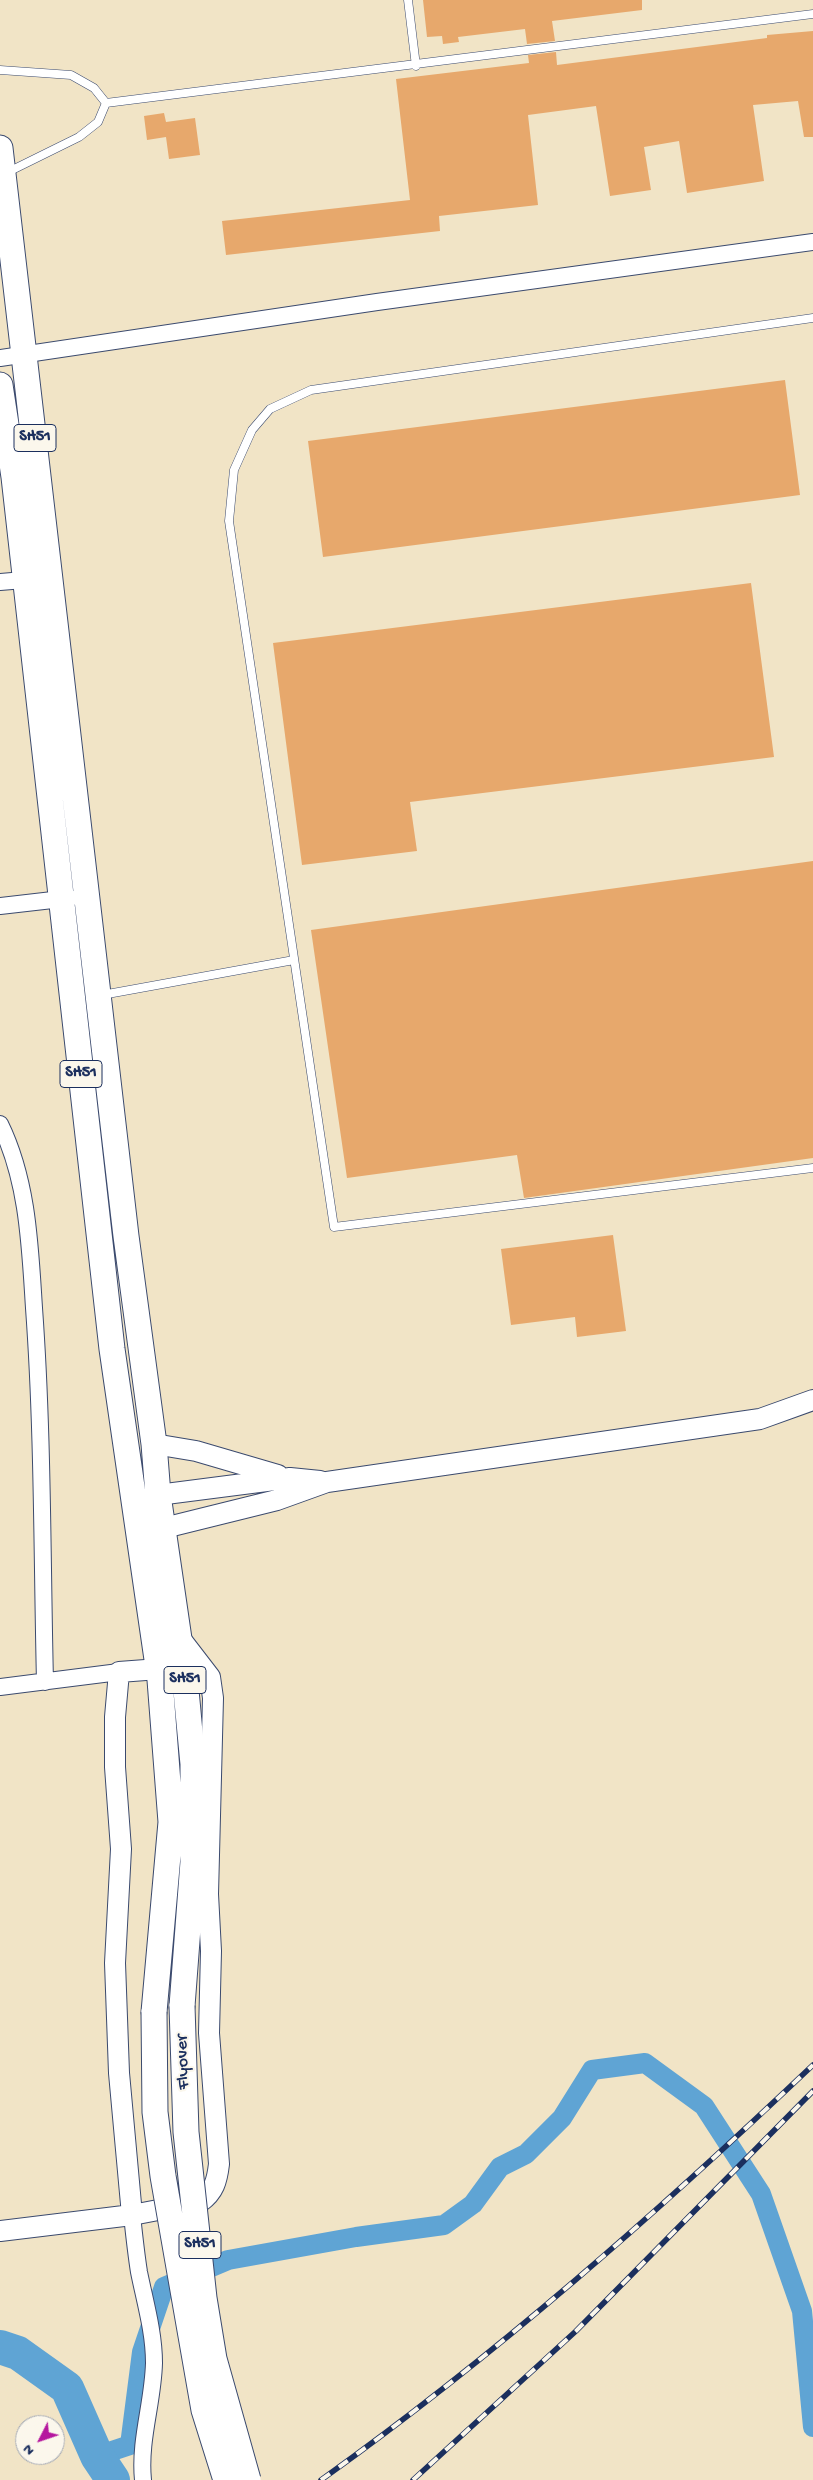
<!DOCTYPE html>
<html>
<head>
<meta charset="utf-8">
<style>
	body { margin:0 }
	#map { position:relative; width:813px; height:2480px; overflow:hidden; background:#f1e4c6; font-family:"Gochi Hand",sans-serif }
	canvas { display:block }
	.north { position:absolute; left:15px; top:2415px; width:50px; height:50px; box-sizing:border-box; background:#fbf7ec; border:1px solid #a1a7b3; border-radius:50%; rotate:229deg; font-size:14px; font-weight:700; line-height:20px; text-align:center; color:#1b2f5e }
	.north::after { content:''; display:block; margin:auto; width:18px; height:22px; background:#b5179e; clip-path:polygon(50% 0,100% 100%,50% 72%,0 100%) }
</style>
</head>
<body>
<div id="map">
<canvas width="813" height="2480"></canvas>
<div class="north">N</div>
</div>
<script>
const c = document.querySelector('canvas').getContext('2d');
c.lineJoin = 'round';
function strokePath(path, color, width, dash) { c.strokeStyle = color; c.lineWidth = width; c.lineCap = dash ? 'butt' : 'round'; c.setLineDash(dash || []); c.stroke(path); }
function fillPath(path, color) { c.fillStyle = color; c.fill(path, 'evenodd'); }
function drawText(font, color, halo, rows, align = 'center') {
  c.font = font + ' "Gochi Hand",sans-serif'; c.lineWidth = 4; c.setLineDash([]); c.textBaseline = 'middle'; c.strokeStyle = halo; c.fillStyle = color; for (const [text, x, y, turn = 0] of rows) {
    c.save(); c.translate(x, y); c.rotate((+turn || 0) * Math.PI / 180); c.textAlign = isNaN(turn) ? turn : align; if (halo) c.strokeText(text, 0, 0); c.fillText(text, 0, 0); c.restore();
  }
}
const canal = new Path2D(`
	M97,2456L130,2445L142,2352L164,2287L228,2260L356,2237L444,2225L473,2204L500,2167L526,2154L562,2118L592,2070L645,2063L704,2106L761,2194L802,2311L813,2427`);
const river = new Path2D(`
	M0,2347L18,2353L67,2388L97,2456L113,2480`);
const building = new Path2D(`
	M423,0H642V10L552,21L555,41L527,44L525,29L458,37L459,42L443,44L442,36L427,37Z
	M813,31V137H804L798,101L753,105L764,181L687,193L679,141L644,147L651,190L610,196L596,106L528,115L538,205L439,216L440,231L226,255L222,221L410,200L396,79L529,63L528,55L556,52L557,65L767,38V35Z
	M164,113L166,122L195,118L200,155L169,159L166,137L147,140L144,116Z
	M785,380L800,495L323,557L308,441Z
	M751,583L774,757L410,802L417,851L302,865L273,643Z
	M813,861V1158L524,1198L517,1155L347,1178L311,930Z
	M613,1235L626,1331L577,1337L575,1317L511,1325L501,1249Z`);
const service = new Path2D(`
	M408,0L416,66
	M0,70L71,75L94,88L106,103L98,122L79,137L6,173
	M106,103L813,14
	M813,318L311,390L270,409L252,430L234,470L229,521L334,1227L813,1168
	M102,995L294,960`);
const minor = new Path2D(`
	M0,358L377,302L813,242
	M0,582L24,580
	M0,906L70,898
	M0,1124C28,1181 30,1246 34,1308C43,1432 42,1557 45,1682
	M0,1687L119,1672
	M132,2215C134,2234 136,2253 139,2272C145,2302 154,2332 154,2363C153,2403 139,2440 143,2480`);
const tertiary = new Path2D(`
	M154,1444L196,1451L278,1475
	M158,1495L290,1478L320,1481
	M164,1528L277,1500L327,1482L760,1419L813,1400
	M159,1669L119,1672L115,1717V1767L121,1849L115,1963L119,2073L132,2215L200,2202C214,2192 217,2181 219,2164L209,2033L211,1951L208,1894L213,1698L210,1677L180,1638
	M0,2231L132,2215`);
const primary = new Path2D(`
	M0,148L126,1236L154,1444L158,1495L185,1680L193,1764V1862L182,2006
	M0,385L14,477L112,1349L160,1680L171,1822L154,2012`);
const rail = new Path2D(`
	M321,2480C496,2355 657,2213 813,2065
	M413,2480L576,2331L813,2091`);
const primaryBridge = new Path2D(`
	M182,2006L186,2132L204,2298L214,2359L248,2480
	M154,2012L155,2112L163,2176L204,2410L226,2480`);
const shields = [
	[35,438,42],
	[81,1074,42],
	[185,1680,42],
	[200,2245,42]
];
const shieldNames = [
	["SH51",35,438],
	["SH51",81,1074],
	["SH51",185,1680],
	["SH51",200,2245]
];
const streetNames = [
	["Flyover",184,2062,-92]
];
strokePath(canal, '#5fa4d4', 20);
strokePath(river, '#5fa4d4', 34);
fillPath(building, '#e7a86c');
strokePath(service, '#3b4a6e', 9);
strokePath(minor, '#3b4a6e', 18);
strokePath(tertiary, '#3b4a6e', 22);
strokePath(primary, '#3b4a6e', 27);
strokePath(service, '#fff', 8);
strokePath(minor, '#fff', 16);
strokePath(tertiary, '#fff', 20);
strokePath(primary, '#fff', 25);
strokePath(rail, '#1b2f5e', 5.5);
strokePath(rail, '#fbf7ec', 4, [11]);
strokePath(primaryBridge, '#3b4a6e', 27, []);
strokePath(primaryBridge, '#fff', 25);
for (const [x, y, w] of shields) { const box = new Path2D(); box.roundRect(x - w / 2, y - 13.5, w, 27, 4); c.fillStyle = '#fbf7ec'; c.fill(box); strokePath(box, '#1b2f5e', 1); }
drawText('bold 16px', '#1b2f5e', null, shieldNames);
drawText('18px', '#1b2f5e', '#fbf7ec', streetNames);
</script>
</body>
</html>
